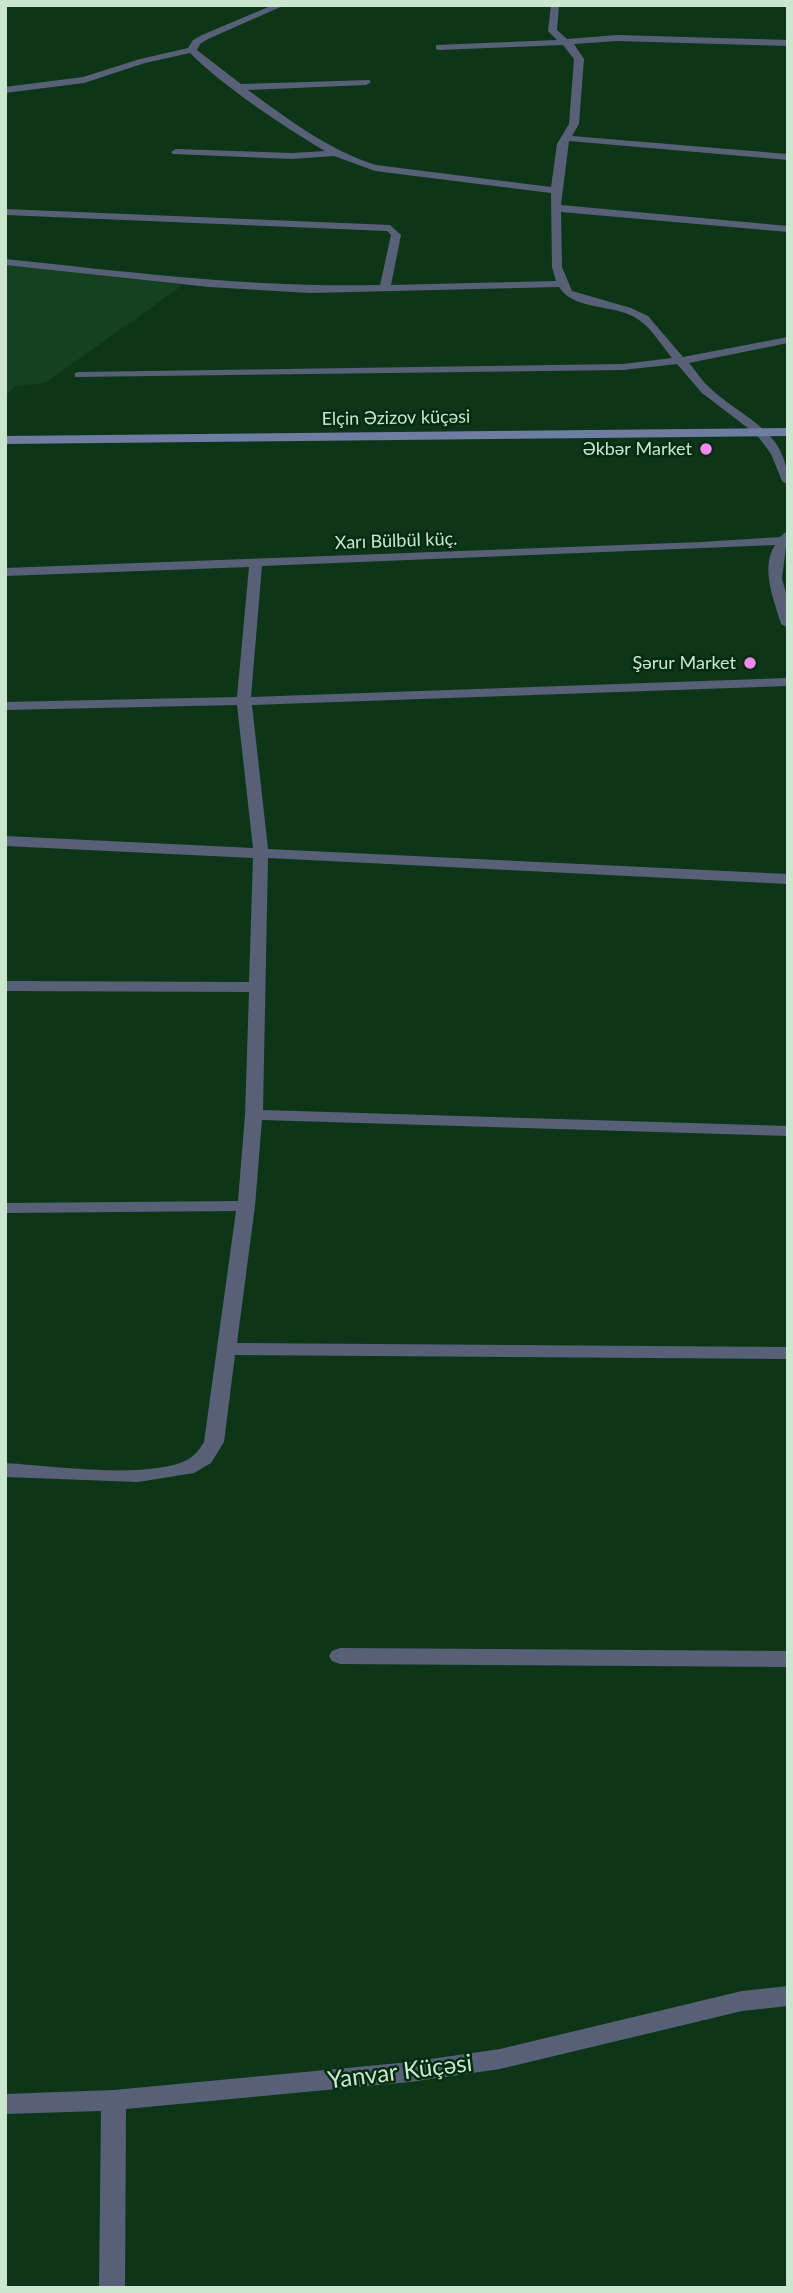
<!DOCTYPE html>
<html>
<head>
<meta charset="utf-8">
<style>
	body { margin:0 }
	#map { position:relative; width:793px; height:2293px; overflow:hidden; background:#0d3618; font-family:Lato,sans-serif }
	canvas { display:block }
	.frame { position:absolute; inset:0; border:7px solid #cbe6ce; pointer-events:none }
</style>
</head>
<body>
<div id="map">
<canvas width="793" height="2293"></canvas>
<div class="frame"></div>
</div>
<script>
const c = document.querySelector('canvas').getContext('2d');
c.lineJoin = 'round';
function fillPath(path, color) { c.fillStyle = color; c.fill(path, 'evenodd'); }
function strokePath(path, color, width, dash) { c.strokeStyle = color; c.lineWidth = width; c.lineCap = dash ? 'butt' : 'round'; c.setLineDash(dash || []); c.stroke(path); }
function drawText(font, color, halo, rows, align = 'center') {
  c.font = font + ' Lato,sans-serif'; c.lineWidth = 5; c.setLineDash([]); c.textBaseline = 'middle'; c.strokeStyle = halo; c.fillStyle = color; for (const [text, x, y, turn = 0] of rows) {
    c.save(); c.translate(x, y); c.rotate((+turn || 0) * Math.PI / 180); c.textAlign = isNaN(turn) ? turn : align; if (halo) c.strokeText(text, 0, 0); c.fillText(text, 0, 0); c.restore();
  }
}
const built = new Path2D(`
	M5,265L183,285L45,383L15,386L5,398Z`);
const street = new Path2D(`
	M273,5H285L208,39L200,44L197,50L241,84L369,80L371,82L366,85L248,90C288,119 328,150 376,165L551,187L557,144L569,124L574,59L563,45L439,50L436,49V45L557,40L548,31L551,5H559L557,30L567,39L617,35L788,40V46L617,41L574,44L584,59L579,124L572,136L788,154V160L569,141L561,205L788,226V232L561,212L562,267L572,291L631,308L648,316L683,357L788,337V343L689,363C696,371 702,381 710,388C744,420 788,430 788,485L782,481L771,454L757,435L702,393L677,364L623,370L75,377V373L79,372L623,364L672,358C662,346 652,329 639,320C616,303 575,312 559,287L310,293L209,287L5,265V259C130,272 254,288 380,285L391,235L387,231L5,215V209L390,225L401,235L391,285L556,281L552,267L551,193L375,171L334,156L292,159L173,154L171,152L176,149L292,153L325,151C283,126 224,87 190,53L145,63L84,83L5,93V87L83,77L140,59L188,48L193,40L202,35Z
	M788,530L782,579L788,600V628L781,624C774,599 760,569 775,545L262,566L251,697L788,678V686L252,705L268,849L788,874V884L268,858L263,1110L788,1126V1136L262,1120L255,1206L237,1343L788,1347V1359L235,1355L224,1442L211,1463L194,1473L138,1482L5,1477V1463C55,1466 134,1478 180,1463C192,1459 198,1452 204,1442L236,1211L5,1213V1203L238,1201L245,1115L249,992L5,991V981L249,982L253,858L5,846V836L253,848L237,705L5,710V702L237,697L249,567L5,576V568L702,542L780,537Z
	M340,1648L788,1651V1667L340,1664L332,1661L329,1656L332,1651Z
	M788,1986V2006L742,2011L500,2069L410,2082L126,2109L125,2288H99L101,2111L5,2114V2094L114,2090L410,2062L500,2049L742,1991Z`);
const secondary = new Path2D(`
	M788,428V436L5,444V436Z`);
const markers = [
	[706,449,7,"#f589ef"],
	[750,663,7,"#f589ef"]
];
const farStreetnames = [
	["Elçin Əzizov küçəsi",396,418,-1],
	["Xarı Bülbül küç.",396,541,-2]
];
const farPoinames = [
	["Əkbər Market",692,449],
	["Şərur Market",736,663]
];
const nearStreetnames = [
	["Yanvar Küçəsi",400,2072,-7]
];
fillPath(built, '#144221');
fillPath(street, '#586078');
fillPath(secondary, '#6f7da2');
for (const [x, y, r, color] of markers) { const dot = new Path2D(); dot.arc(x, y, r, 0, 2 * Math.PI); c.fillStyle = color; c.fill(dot); strokePath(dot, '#022c0f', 2.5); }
drawText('18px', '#cbe6ce', '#022c0f', farStreetnames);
drawText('18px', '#cbe6ce', '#022c0f', farPoinames, 'right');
drawText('24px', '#cbe6ce', '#022c0f', nearStreetnames);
</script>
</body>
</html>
